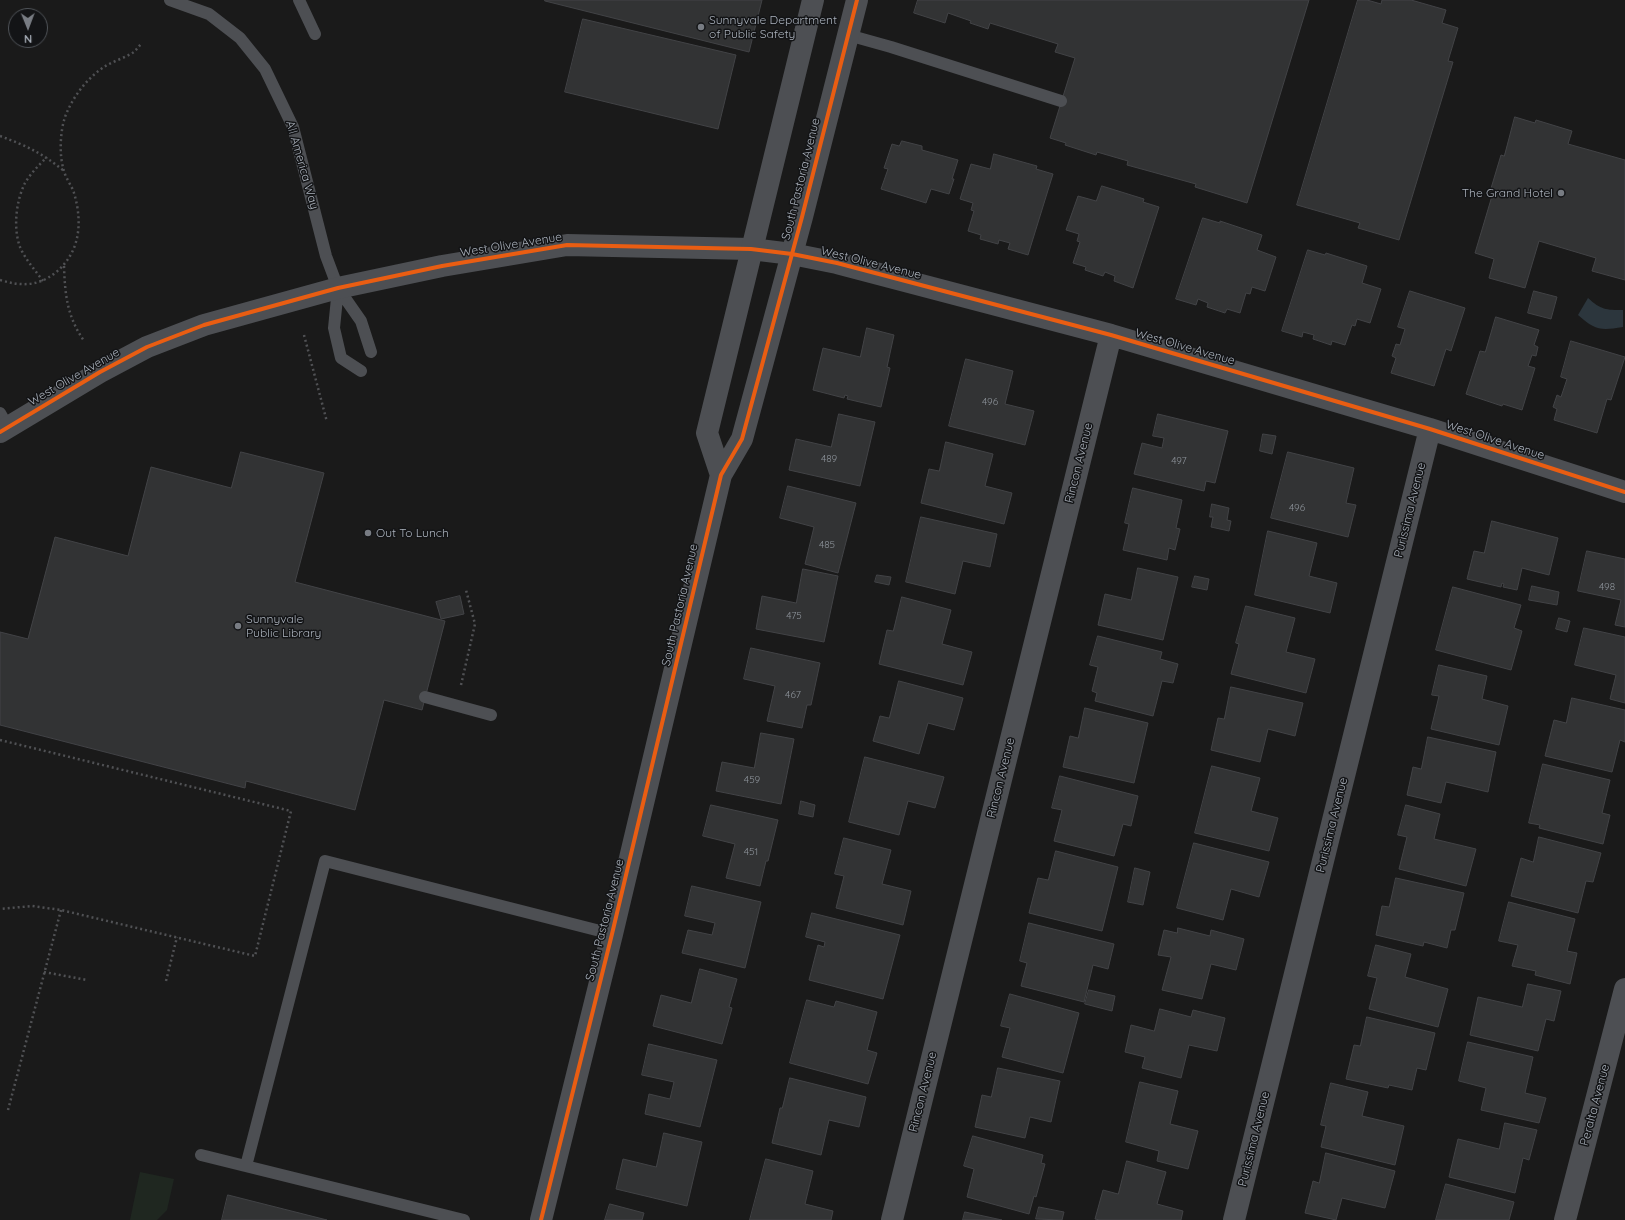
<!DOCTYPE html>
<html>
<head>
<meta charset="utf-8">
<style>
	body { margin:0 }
	#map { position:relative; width:1625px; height:1220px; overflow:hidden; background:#1a1a1a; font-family:Quicksand,sans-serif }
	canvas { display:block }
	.north { position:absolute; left:8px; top:8px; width:40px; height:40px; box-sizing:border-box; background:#131416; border:1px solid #4f5358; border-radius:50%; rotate:179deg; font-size:11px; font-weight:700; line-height:16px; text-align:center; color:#aab1bb }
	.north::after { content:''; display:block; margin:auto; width:14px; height:18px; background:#787c83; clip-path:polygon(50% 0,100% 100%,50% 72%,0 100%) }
</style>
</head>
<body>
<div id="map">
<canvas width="1625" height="1220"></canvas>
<div class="north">N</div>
</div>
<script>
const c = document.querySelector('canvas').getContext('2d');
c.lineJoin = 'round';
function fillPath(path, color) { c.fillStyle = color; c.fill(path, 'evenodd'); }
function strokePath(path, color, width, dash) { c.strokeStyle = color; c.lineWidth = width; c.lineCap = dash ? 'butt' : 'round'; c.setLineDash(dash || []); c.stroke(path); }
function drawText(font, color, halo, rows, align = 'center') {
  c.font = font + ' Quicksand,sans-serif'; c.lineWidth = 3; c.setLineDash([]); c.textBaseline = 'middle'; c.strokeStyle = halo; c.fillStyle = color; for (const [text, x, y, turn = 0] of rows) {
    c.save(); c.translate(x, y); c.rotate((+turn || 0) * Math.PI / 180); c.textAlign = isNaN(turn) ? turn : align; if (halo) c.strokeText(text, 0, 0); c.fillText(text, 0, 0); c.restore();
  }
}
const green = new Path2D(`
	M140,1172L174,1179L167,1210L157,1220H130Z`);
const water = new Path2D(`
	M1588,298C1601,310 1606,310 1623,310V327C1600,331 1595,330 1578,315Z`);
const building = new Path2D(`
	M545,0H762L749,52L545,1Z
	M918,0H1309L1247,203L1195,187L1196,184L1127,165L1128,161L1097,152L1096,155L1065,145L1066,143L1050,138L1075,58L1055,52L1058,44L990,23L988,29L970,23L971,21L948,13L945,23L914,13Z
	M1358,0H1367L1381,4L1382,0H1411L1446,10L1442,23L1458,28L1448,61L1453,62L1399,240L1358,228L1360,223L1297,205Z
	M583,19L736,55L718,129L565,92Z
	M1515,117L1535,123L1536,120L1572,131L1568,144L1625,160V280L1592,271L1596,258L1539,241L1525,288L1489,278L1494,259L1475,253L1492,196L1489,195L1501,155L1504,156Z
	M902,141L922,146V150L958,160L952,179H954L949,194L931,189L926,203L881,189L888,169L884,168L892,144L899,146Z
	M994,154L1037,166L1036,169L1053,174L1028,255L1008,249L1010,243L999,240L998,244L980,239L981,235L968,231L974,211L971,210L973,203L960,199L971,164L990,169Z
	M1102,186L1144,199L1143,202L1159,207L1133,288L1114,281L1115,276L1105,272L1103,276L1085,270L1086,267L1073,263L1080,242L1077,241L1079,234L1066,230L1078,196L1096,201Z
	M1203,218L1220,223V221L1262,235L1257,250L1276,257L1265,291L1252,287L1250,294L1246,293L1240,313L1227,309L1225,313L1207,307L1208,303L1198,299L1196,305L1176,299Z
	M1308,250L1325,255L1326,253L1367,266L1362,283L1381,289L1370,323L1357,319L1355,326L1352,325L1345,345L1332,341L1331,345L1313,339L1314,335L1303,332L1302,337L1282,331Z
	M1410,291L1465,308L1451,351L1446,349L1434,386L1391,373L1396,358L1392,356L1396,344L1400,345L1405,329L1398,327Z
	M1534,291L1557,297L1551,319L1528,313Z
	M1496,317L1539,330L1534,345L1538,347L1536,356L1532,355L1528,366L1535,368L1522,410L1503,404L1502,406L1466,394L1480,351L1485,352Z
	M867,328L894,335L887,367L890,368L881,407L847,399L848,396L845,395L844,398L813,390L823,348L860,357Z
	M1571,341L1625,357L1611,400L1607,399L1597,433L1554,420L1557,409L1553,407L1557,395L1561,397L1567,379L1561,377Z
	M966,359L1013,371L1005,404L1034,411L1025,445L949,426Z
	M839,414L875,422L860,486L789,470L796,439L831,447Z
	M1158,414L1228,431L1215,483L1206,481L1204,491L1134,474L1142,443L1162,448L1164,438L1153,436Z
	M1263,434L1276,436L1272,454L1260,451Z
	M946,442L993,454L985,486L1012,493L1004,524L921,503L929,469L939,471Z
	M241,452L324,473L295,582L445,621L422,710L384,700L355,810L246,781L245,788L0,725V632L28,639L55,537L128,556L151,467L231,488Z
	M1288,452L1354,468L1346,503L1356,505L1348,537L1271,518Z
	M788,486L856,503L838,573L805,564L814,527L780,518Z
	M1133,488L1182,500L1176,528L1180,529L1175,550L1169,548L1167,560L1123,550L1129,524L1125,523Z
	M1212,504L1229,508L1227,520L1231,521L1229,531L1211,527L1213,517H1210Z
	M921,517L997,534L990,567L963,561L955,594L906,582Z
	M1492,521L1558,538L1549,575L1522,568L1517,590L1503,587L1504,584L1502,583L1501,587L1467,579L1474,551L1484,553Z
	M1268,531L1317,543L1309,576L1337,583L1330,613L1255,595Z
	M1587,551L1625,559V627L1615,625L1621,600L1578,591Z
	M1138,568L1178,577L1163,640L1098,625L1105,594L1131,600Z
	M803,569L838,576L824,642L756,629L762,596L796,603Z
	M877,575L891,577L889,585L875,582Z
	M1195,576L1209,579L1207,590L1192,587Z
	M1532,586L1559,592L1557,605L1529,600Z
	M1453,587L1521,605L1514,628L1522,631L1511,670L1436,650Z
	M460,596L464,614L441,619L436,602Z
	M902,597L951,610L942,644L972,652L963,685L879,664L887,630L893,631Z
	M1246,606L1295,618L1286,652L1315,659L1306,693L1231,674L1239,644L1236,643Z
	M1559,618L1570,621L1567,632L1556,629Z
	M1584,628L1625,637V703L1610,699L1616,675L1575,665Z
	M1098,636L1162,652L1160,659L1178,664L1173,683L1162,681L1153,716L1095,701L1097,693L1092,691L1098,667L1090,665Z
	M751,648L820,663L811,705H807L802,728L767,721L775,686L744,679Z
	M1439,665L1487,676L1482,699L1508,706L1499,745L1431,729L1439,696L1432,695Z
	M899,681L963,698L954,730L928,723L919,754L873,741L880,716L889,718Z
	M1231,687L1303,703L1295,736L1268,729L1260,762L1211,750L1218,718L1224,719Z
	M1572,698L1625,710V742L1620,740L1612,772L1545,756L1554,720L1566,723Z
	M1085,708L1148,723L1134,783L1063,767L1070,736L1078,738Z
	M761,733L794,739L781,804L716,791L722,762L754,768Z
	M1428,737L1496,752L1488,792L1446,782L1441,803L1407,795L1413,767L1421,769Z
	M865,757L944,777L935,808L908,801L899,835L849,822Z
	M1543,764L1610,780L1602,813L1610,815L1603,844L1539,828L1540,825L1529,823Z
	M1212,766L1260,778L1251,811L1278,818L1269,851L1195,833Z
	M1060,776L1138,796L1131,826L1123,824L1114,856L1054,841L1062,810L1052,808Z
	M801,801L815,805L813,817L799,814Z
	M711,805L778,820L768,861H766L760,886L726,878L735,844L703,836Z
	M1406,805L1440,814L1434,839L1476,849L1466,886L1399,869L1407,837L1398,835Z
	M1539,837L1601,853L1593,882L1586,881L1578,913L1511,896L1521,858L1533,862Z
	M844,838L891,850L882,884L911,891L903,925L836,908L844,876L835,874Z
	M1194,843L1269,862L1259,897L1231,889L1223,920L1177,908Z
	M1056,851L1118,867L1102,931L1029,913L1038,878L1048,880Z
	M1135,868L1150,872L1143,905L1128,902Z
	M1396,878L1464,893L1455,930H1451L1447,948L1424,942L1423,946L1376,935L1382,906L1389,907Z
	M692,886L761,902L745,968L682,953L688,930L712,935L715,923L685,916Z
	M1509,902L1575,919L1567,951L1577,953L1570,984L1535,975L1536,971L1512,966L1518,945L1499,941Z
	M812,913L900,935L883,999L809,980L818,945L824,947L825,942L806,937Z
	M1029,923L1114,944L1108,969L1093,965L1084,1002L1021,986L1027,963L1020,961Z
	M1178,928L1210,936L1211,930L1244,939L1236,970L1211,964L1202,999L1162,990L1171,957L1158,955L1164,930L1177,933Z
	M1376,945L1411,954L1405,977L1448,989L1438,1027L1369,1009L1377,978L1368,976Z
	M700,969L737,979L729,1007L732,1008L722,1044L653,1026L661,995L691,1003Z
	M1528,984L1561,991L1554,1021L1546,1019L1538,1051L1470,1035L1478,997L1522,1007Z
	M1089,990L1115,996L1112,1011L1085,1004Z
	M1010,994L1079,1013L1063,1073L1002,1057L1010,1028L1001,1026Z
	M807,1000L834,1007L836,1001L877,1012L867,1050L877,1053L868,1084L790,1063Z
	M1160,1009L1191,1017L1193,1010L1225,1018L1217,1051L1189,1045L1181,1078L1142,1068L1145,1057L1125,1052L1131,1025L1154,1031Z
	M1367,1017L1435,1033L1426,1070L1417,1068L1412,1090L1389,1085L1388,1088L1346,1079L1354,1045L1360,1046Z
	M1468,1042L1533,1057L1525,1093L1546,1098L1539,1123L1481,1110L1486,1088L1459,1081Z
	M649,1044L717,1060L700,1127L645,1114L649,1094L670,1099L674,1082L642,1075Z
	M998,1068L1060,1081L1051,1122L1030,1117L1025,1138L975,1127L982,1095L991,1097Z
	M790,1078L866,1097L859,1127L829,1120L821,1155L772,1143L780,1108H782Z
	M1140,1082L1178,1091L1170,1124L1198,1131L1188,1169L1157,1161L1159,1151L1126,1142Z
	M1331,1083L1368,1092L1362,1116L1404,1126L1395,1165L1321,1147L1326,1126L1321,1125Z
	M1505,1123L1537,1130L1529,1160L1523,1158L1515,1193L1449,1177L1458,1139L1499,1149Z
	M664,1133L702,1142L687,1206L616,1189L623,1159L656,1167Z
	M973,1136L1043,1155L1041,1163L1045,1164L1036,1197L1034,1196L1029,1214L967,1197L974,1169L964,1166Z
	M1326,1153L1395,1171L1385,1208L1342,1198L1336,1220L1305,1213L1313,1181L1319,1183Z
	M766,1159L813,1171L805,1204L833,1211L831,1220H750Z
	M1127,1161L1166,1172L1157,1204L1183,1211L1181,1220H1100L1095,1219L1103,1190L1118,1194Z
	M1446,1184L1514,1202L1509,1220H1436Z
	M228,1195L327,1220H222Z
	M610,1204L644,1213L642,1220H605Z
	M1039,1207L1064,1212L1062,1220L1036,1219Z
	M965,1212L1002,1220H963Z`);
const path = new Path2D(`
	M0,136C27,146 42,153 64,171
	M64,266C65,295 67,316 84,341
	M0,280C20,286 37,287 55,273C80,253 83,223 74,193C72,186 66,179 64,171C59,156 60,132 65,117C72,98 87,78 104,67C113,61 125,58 134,52C137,49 139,46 142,43
	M43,281C35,270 25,259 20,247C13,228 16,201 25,183C31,173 39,165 47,157
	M304,335L327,422
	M461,685L475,624L466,590
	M0,740L291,811L255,956L61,910L32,906L0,909
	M44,972L87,980
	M166,981L177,937
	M8,1110L61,910`);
const service = new Path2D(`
	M170,0L209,14L240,38L265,69L293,127L326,256L338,288L361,321L371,352
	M299,0L315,34
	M848,35L891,47L1061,101
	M338,288L334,328L341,358L361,371
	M0,413L8,427
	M425,697L491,715
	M201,1155L464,1220
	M246,1166L325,861L612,934`);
const minor = new Path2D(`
	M0,432L100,372L147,347L204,325L338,288L442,266L567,245L751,249L792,254L837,263L1111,335L1430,429L1625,492
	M892,1220L1111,335
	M1234,1220L1430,429
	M1565,1220L1625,989`);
const tertiary = new Path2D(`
	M721,475L707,433L813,0
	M541,1220L612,934L721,475L742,439L802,217L857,0`);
const cycleway = new Path2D(`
	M0,432L100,372L147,347L204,325L338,288L442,266L567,245L751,249L792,254L837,263L1111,335L1430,429L1625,492
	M541,1220L612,934L721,475L742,439L802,217L857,0`);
const markers = [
	[701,27,4,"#787c83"],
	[1561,193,4,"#787c83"],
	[368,533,4,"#787c83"],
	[238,626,4,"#787c83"]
];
const numberNames = [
	["496",990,402],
	["489",829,459],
	["497",1179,461],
	["496",1297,508],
	["485",827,545],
	["498",1607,587],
	["475",794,616],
	["467",793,695],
	["459",752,780],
	["451",751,852]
];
const poiNames = [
	["Sunnyvale Department",709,20],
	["of Public Safety",709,34],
	["The Grand Hotel",1553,193,"right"],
	["Out To Lunch",376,533],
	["Sunnyvale",246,619],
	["Public Library",246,633]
];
const streetNames = [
	["All America Way",302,165,74],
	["South Pastoria Avenue",801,179,-76],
	["West Olive Avenue",511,245,-9],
	["West Olive Avenue",871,263,14],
	["West Olive Avenue",1185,347,16],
	["West Olive Avenue",74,377,-30],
	["West Olive Avenue",1495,440,18],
	["Rincon Avenue",1079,463,-76],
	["Purissima Avenue",1410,510,-76],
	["South Pastoria Avenue",680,605,-77],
	["Rincon Avenue",1001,778,-76],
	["Purissima Avenue",1332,825,-76],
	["South Pastoria Avenue",605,920,-76],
	["Rincon Avenue",923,1092,-76],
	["Peralta Avenue",1595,1105,-75],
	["Purissima Avenue",1254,1139,-76]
];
fillPath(green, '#1f2720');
fillPath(water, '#2c363d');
fillPath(building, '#323334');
strokePath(building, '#424346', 1);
strokePath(path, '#505154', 2.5, [2, 3]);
strokePath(service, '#4d4f53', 12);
strokePath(minor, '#4d4f53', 22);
strokePath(tertiary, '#4d4f53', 22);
strokePath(cycleway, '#e95d12', 4);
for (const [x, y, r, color] of markers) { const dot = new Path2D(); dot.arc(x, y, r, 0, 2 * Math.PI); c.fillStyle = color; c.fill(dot); strokePath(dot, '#131416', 1.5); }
drawText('10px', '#8c9299', null, numberNames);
drawText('12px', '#aab1bb', '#131416', poiNames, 'left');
drawText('12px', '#aab1bb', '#131416', streetNames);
</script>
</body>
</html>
